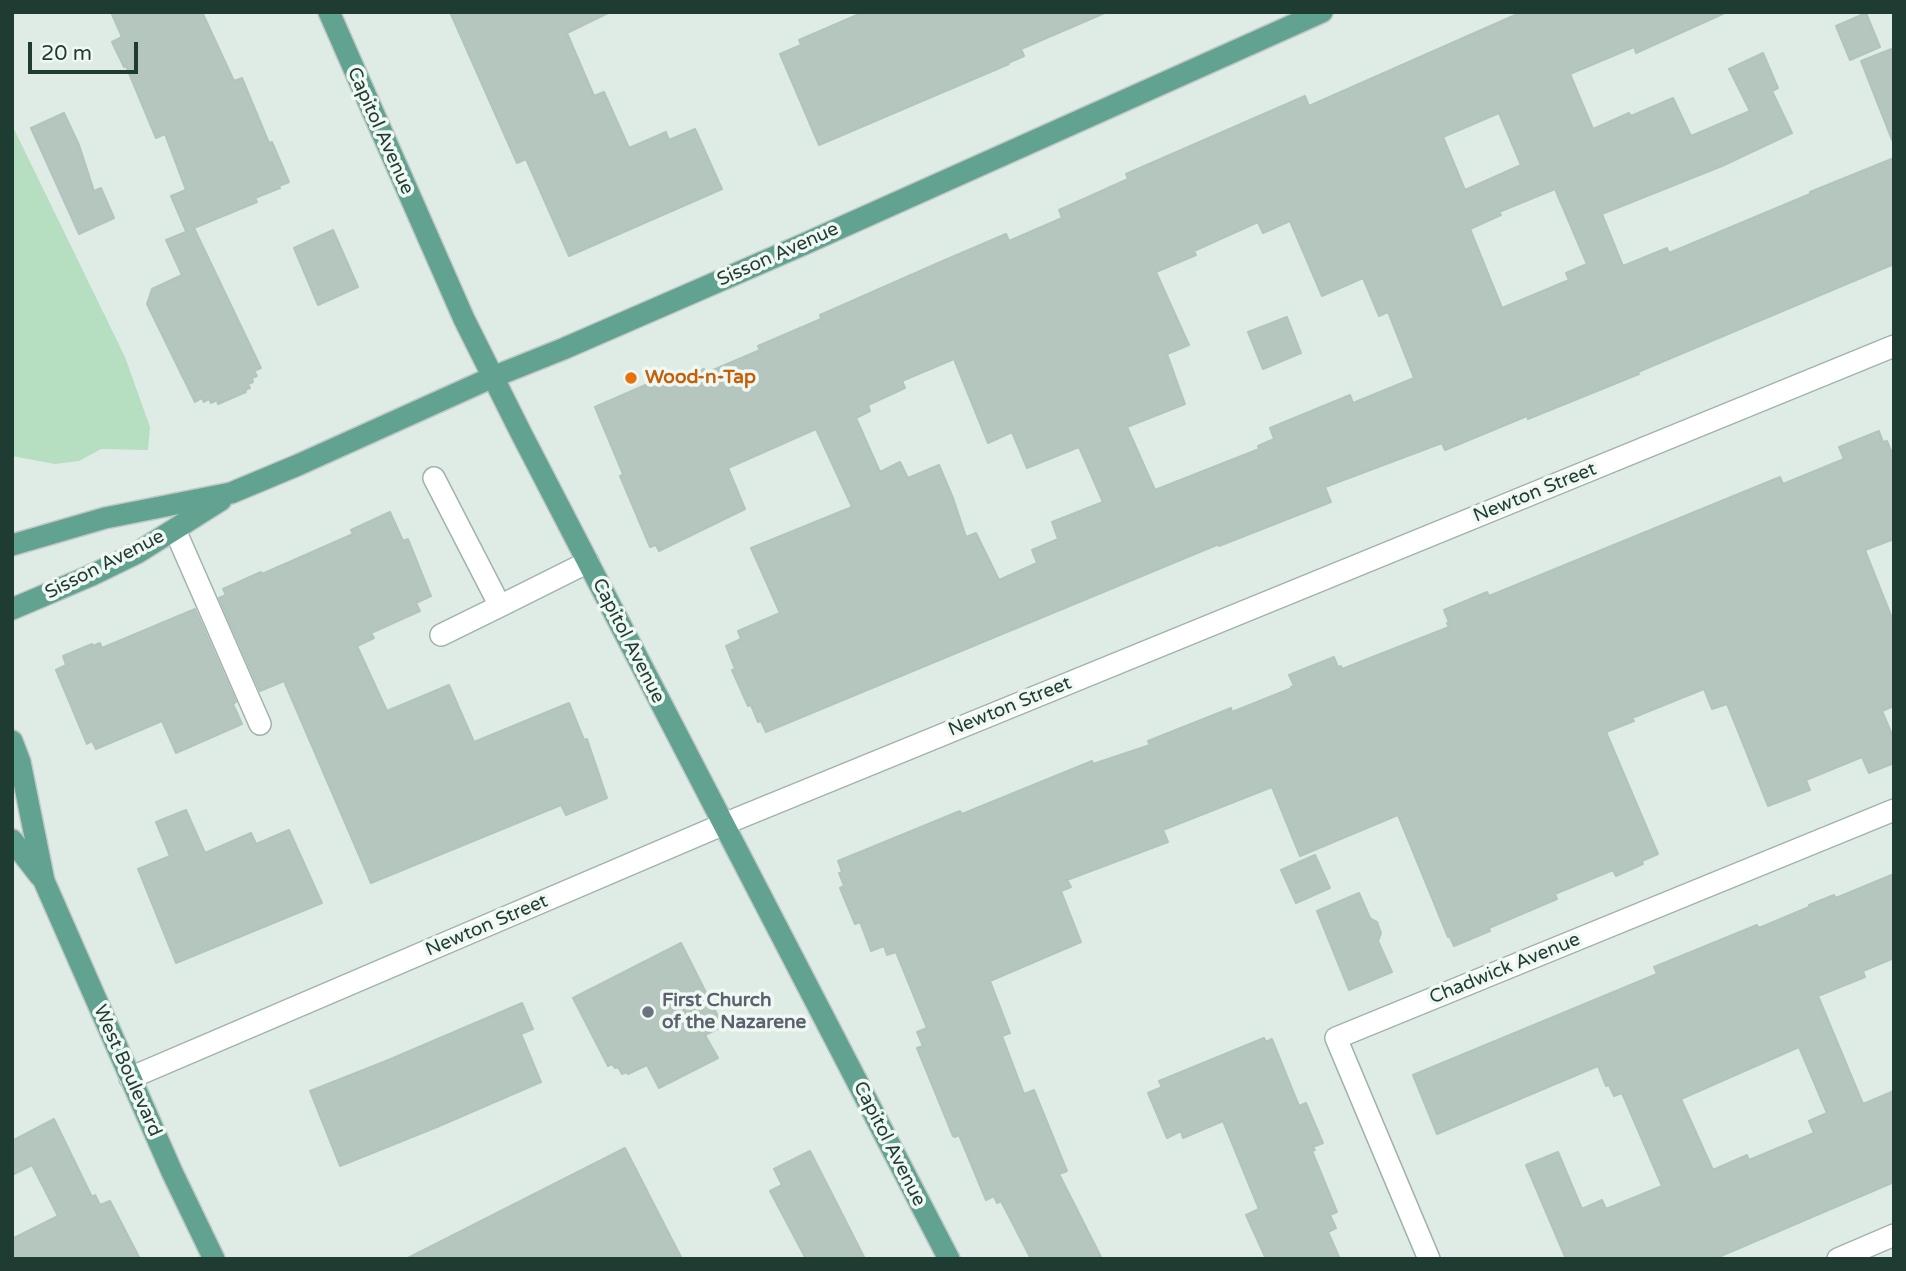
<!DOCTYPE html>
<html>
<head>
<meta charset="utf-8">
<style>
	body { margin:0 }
	#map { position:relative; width:1906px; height:1271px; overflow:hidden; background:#dfebe5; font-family:"Varela Round",sans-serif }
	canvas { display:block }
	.frame { position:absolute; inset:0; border:14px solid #1f3c33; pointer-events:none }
	.scale { position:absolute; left:28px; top:42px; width:110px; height:32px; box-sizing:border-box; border:4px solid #1f3c33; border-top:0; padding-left:9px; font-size:21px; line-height:24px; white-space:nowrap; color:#1f3c33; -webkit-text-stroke:5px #f0f8f3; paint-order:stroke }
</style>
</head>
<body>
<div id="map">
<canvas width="1906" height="1271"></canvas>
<div class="frame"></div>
<div class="scale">20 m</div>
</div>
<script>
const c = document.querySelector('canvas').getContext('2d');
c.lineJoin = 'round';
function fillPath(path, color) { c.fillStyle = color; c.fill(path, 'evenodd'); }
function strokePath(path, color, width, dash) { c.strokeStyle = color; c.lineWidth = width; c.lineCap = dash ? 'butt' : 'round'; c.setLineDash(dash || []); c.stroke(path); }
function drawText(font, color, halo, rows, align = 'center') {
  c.font = font + ' "Varela Round",sans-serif'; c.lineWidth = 7; c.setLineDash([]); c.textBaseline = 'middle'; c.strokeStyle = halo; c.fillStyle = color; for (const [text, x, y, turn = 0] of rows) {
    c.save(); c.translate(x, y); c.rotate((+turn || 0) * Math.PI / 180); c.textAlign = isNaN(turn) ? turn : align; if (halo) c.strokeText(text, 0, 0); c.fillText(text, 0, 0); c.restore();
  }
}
const green = new Path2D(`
	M12,125L125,357L150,427L148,450L101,449L79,461L55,464L12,456Z`);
const building = new Path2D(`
	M111,12H202L234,81L242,78L269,143L272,142L289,182L279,186L280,188L255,198L257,202L194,228L261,368L254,371L257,376L252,378L253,382L248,384L250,388L245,390L246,392L218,404L217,400L211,403L209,399L204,402L202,398L195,402L147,304L152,289L182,275L166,240L188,231H186L171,196L186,190L165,134L156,138L126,66L124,67L112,42L122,37Z
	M450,12H610L567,33L594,96L604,92L629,148L666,132L669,140L695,129L722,189L569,256L526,159L517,163Z
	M864,12H1107L1021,49L1024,56L1008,63L1009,64L819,145L780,54L801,45L799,40Z
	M1522,12H1727L1636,53L1634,47L1570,74L1593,129L1629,113L1631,116L1673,98L1691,136L1750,111L1729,69L1763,53L1778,88L1772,91L1792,133L1722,166L1602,214L1623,266L1667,248L1669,253L1810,194V192L1894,158V264L1638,372L1639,374L1528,419L1527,416L1445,450L1442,443L1325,487L1331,502L1219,546V544L766,732L761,721L758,722L751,705L748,706L732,670L735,669L726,646L741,639L738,631L780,613L751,548L852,507L816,429L728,468L745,509L659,551L656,545L650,547L620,476L623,474L595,407L675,372L678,380L704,369L706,373L760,350L758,346L821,319L820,315L945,260L1006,234L1009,241L1062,218L1059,210L1128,179L1126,174L1305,96L1309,106ZM1499,113L1521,165L1465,190L1443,137ZM1555,189L1587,264L1566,273L1569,280L1502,308L1470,229L1501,215L1499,212ZM1290,221L1322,296L1363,278L1379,316L1388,312L1414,378L1353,403L1350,395L1270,428L1274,439L1258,446L1259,449L1155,490L1127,427L1185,404L1167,354L1189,345L1156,272L1196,255L1194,251L1258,222L1263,233ZM954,359L988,443L1012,432L1027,468L1079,447L1103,502L1052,522L1058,539L1032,550L1037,563L999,580L976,533L966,537L953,498L939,465L908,478L900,462L880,472L856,418L870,411L868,405L905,388L902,381Z
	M1866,13L1880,47L1850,60L1836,26Z
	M1894,48V140H1892L1861,61Z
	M64,113L79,145L94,191L101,188L114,218L79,234L31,128Z
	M333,230L358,287L318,305L294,248Z
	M1287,317L1301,353L1263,369L1248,332Z
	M1879,431L1883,442L1887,441L1894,458V539L1865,550L1894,623V706L1882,711L1894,739V763L1869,773L1862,757L1806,780L1810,790L1768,806L1727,704L1712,709L1704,689L1632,718L1634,721L1606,732L1658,854L1642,861L1643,864L1616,876L1613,870L1555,894L1557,899L1489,928L1490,931L1454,946L1450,937H1448L1398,815L1300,856L1272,787L1163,830L1168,842L1067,880L1071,887L1061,891L1081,942L990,981L1010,1033L1002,1036L1024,1094L1034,1090L1067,1171L1059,1174L1102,1259H1031L1001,1201L997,1203L994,1196L986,1200L959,1135L955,1137L953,1136L917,1048L923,1046L917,1032L927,1028L896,952L887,955L884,946L871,951L860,922L855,924L840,888L844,886L839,873L842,872L838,861L960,811L962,814L1092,761L1093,764L1150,745L1148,741L1231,708L1232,712L1292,688L1291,687L1294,686L1289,675L1334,657L1338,667L1341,666L1342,669L1449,627L1447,623L1449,622L1444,610L1487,592L1489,596L1780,477L1783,484L1844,459L1839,447Z
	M390,512L403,541L408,539L431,596L416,603L420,611L371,633L374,638L357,646L387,711L449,685L474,742L569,703L584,740L587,739L607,798L566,815L561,805L371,883L284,681L260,691L219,598L226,595L223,589L261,572L262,574L353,534L351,530Z
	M195,609L236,702L233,704L242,724L176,753L162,721L96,749L92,741L87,744L56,670L66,665L63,656L92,644L93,646L100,643L102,648Z
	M186,810L205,853L251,833L256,844L289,830L322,903L176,963L138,869L170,856L156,822Z
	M1315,855L1330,888L1296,903L1281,870Z
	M1894,874V958L1863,971L1865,977L1818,996L1863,1104L1894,1091V1182L1714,1259H1566L1526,1165L1558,1152L1582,1209L1602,1200L1606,1209L1662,1186L1622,1093L1614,1096L1609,1085L1606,1086L1598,1066L1437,1134L1413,1075L1657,974L1654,967L1757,925L1759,928L1809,907V905L1834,895L1836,898ZM1799,1047L1827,1113L1809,1121L1814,1133L1749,1160L1747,1155L1713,1170L1681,1099Z
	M1359,893L1370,918L1377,922L1381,933L1378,941L1392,972L1349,990L1317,911Z
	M681,943L723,1026L705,1035L718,1058L659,1088L647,1065L628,1074L627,1072L622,1074L618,1067L615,1068L612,1064L608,1066L573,998Z
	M522,1003L533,1029L521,1034L541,1082L437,1127L340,1166L310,1091L386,1061Z
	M1264,1038L1266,1042L1272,1039L1299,1106L1306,1103L1323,1143L1313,1147L1315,1150L1312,1151L1337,1212L1330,1215L1336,1228L1328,1232L1340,1259H1266L1246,1215L1259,1209L1223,1121L1183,1138L1181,1131L1167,1138L1148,1093L1162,1087L1159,1081Z
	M54,1119L92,1197L95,1195L100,1205L110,1201L140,1259H12V1239L58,1216L32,1165L12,1175V1141Z
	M625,1148L682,1259H406Z
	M810,1151L831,1192L865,1259H806L770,1191L782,1185L774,1169Z`);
const minor = new Path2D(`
	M434,478L500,606L588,562
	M175,530L260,724
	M441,635L500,606
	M130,1078L724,824L1894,346
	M1429,1259L1336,1038L1894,810
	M1838,1259L1894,1235`);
const major = new Path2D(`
	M329,12L464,319L521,433L949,1259
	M12,545L105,518L231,493L298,465L493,377L563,349L802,245L1322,12
	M12,609L92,575L137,553L221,500
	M12,741L20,762L44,881L172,1172L214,1259
	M12,840L40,876`);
const markers = [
	[631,378,7,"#e8710a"],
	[648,1012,7,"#6b7280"]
];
const streetNames = [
	["Capitol Avenue",380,131,66],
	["Sisson Avenue",778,255,-24],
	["Newton Street",1535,493,-22],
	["Sisson Avenue",105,565,-27],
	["Capitol Avenue",628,641,63],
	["Newton Street",1010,707,-22],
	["Newton Street",487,926,-23],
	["Chadwick Avenue",1505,969,-22],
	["West Boulevard",127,1071,66],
	["Capitol Avenue",889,1144,63]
];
const foodNames = [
	["Wood-n-Tap",645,378]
];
const worshipNames = [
	["First Church",662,1001],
	["of the Nazarene",662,1023]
];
fillPath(green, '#b6dec0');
fillPath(building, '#b4c6be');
strokePath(building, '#b1c5bc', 2);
strokePath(minor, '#a2b3ac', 24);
strokePath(major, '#c0c8c6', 24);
strokePath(minor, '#fff', 21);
strokePath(major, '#61a390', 21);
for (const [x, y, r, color] of markers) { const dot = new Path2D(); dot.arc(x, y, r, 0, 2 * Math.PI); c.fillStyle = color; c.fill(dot); strokePath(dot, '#f0f8f3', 2.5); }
drawText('19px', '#1f3c33', '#f0f8f3', streetNames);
drawText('bold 19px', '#c56008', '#f0f8f3', foodNames, 'left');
drawText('bold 19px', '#5b616d', '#f0f8f3', worshipNames, 'left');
</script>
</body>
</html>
